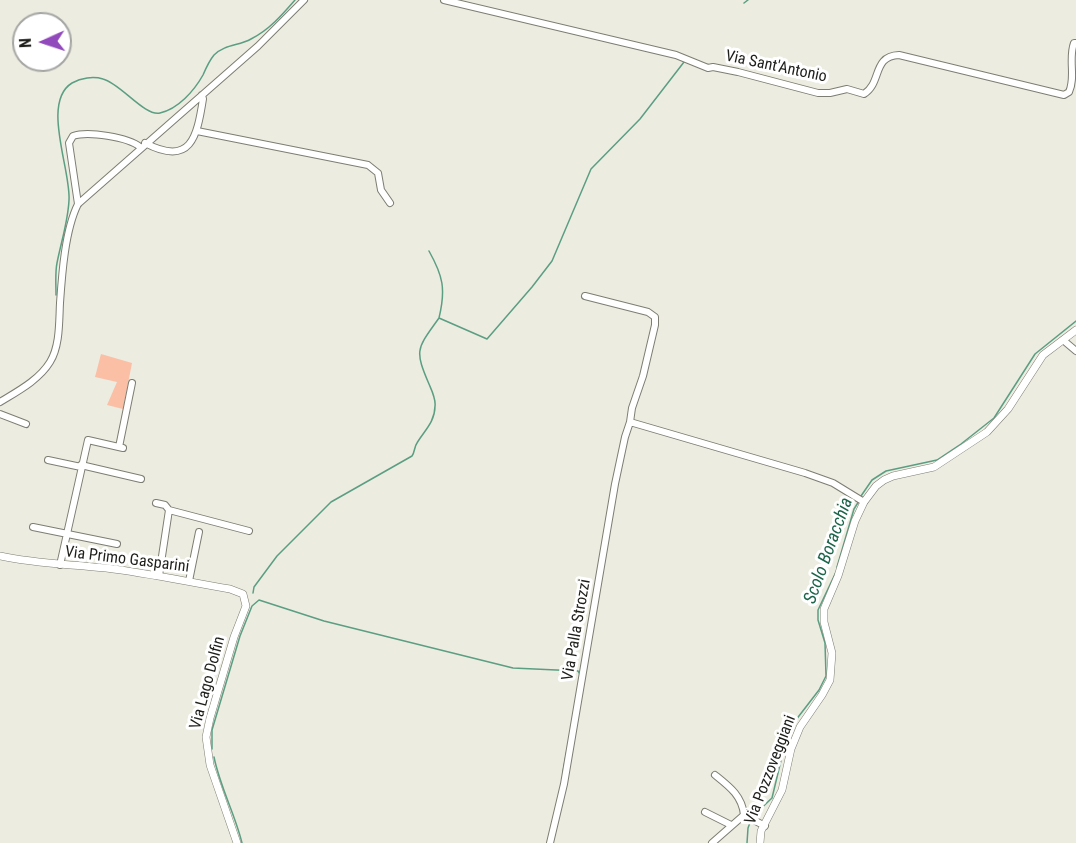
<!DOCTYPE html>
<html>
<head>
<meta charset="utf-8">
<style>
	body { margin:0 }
	#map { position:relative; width:1076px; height:843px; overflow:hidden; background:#ecece1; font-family:"Roboto Condensed",sans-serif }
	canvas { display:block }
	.north { position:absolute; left:12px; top:12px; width:60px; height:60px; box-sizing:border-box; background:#fff; border:2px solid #a5a5a3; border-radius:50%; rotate:267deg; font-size:16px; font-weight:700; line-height:24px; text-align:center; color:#1e1e1a }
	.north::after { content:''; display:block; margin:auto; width:21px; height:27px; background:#9149bc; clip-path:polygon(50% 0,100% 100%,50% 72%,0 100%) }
</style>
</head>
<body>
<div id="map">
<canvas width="1076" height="843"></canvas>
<div class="north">N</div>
</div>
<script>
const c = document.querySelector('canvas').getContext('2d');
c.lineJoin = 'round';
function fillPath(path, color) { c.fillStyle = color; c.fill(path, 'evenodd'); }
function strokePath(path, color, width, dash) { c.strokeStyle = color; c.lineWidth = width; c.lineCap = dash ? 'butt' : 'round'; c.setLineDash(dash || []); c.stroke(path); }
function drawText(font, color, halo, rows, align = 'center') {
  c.font = font + ' "Roboto Condensed",sans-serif'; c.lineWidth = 6; c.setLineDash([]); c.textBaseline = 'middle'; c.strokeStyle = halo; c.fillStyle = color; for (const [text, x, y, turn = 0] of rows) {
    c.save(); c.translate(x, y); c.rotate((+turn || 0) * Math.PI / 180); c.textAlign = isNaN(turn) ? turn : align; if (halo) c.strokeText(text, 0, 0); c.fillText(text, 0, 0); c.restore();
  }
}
const green = new Path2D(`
	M101,354L132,363L123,409L107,405L117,382L95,377Z`);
const stream = new Path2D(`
	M744,3L748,0
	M429,251C443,276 446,289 439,318
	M56,295C56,284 55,273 57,263C61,242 68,222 69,200C71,170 41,102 72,83C81,78 93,76 103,79C120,83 145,117 160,113C178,109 194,91 203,75C206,68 209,61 214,55C225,44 239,46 251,39C269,30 282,15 295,0
	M861,496L872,480L886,471L937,460L961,444L994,418L1035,354L1076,321
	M837,567L854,509L859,501
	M253,593L254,587L277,556L331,502L412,456C415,452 414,447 417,443C424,431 435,422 435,406C436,399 432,391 429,384C414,349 417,349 439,318L487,339L532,287L552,261L591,169L640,119L684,62
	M212,749V730L240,636L252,606L259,600L324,621L513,668L578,671L580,674
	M214,757C220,787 235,814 242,843
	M563,772L567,750
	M753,816L772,798L783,752L792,725L819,690L826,676L825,643L818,620V610L836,572
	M747,843L748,828L751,820`);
const minor = new Path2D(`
	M444,0L676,55L708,68L713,67L738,72L818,93H830L847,89L864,94C882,83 872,56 899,55L1064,95L1069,92C1076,77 1068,59 1074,43H1076
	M197,131L368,165L378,173L381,190L390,203
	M145,143C191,167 197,137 203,99L202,95
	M78,204L69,143L73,136C88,131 128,137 140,147
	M1063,340L1076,351
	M0,402C18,391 39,380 50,362C60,346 59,322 60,303C62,274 65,230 78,204L258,46L304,0
	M0,414L26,424
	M630,422L805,473L833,483L864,502
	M119,447L132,383
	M48,460L81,467
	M81,465L141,479
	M156,503L165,505L169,510
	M169,510L249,531
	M33,527L117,544
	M60,565L88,440L123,448
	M159,576L169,510
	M189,581L199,532
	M715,775C730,787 742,796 744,815L765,826
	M705,812L731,825
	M550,843L564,784L615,484L625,437L630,422L632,408L643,376L655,325V317L648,312L585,296
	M712,843L744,815`);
const tertiary = new Path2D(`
	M0,556C35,564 70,564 106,568C148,573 188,582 230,589L243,594L246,606L234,637L210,718L206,737L210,765L237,843
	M760,843L761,831L782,790L791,749L800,727L822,695L830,680L832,653L824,622V609L838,576L855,521L864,502L876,486L884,480L893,476L934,467L987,432L1008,409L1043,355L1076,330`);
const streetNames = [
	["Via Sant'Antonio",776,67,12],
	["Via Primo Gasparini",127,560,7],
	["Via Palla Strozzi",577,630,-80],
	["Via Lago Dolfin",208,683,-75],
	["Via Pozzoveggiani",771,770,-69]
];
const waterNames = [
	["Scolo Boracchia",829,551,-70]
];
fillPath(green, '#fbbfa6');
strokePath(stream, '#5b9e82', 1.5);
strokePath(minor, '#7d7d73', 8);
strokePath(tertiary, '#7d7d73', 8);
strokePath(minor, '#fff', 6);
strokePath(tertiary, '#fff', 7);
drawText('16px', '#1e1e1a', '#fff', streetNames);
drawText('italic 18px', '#1c654b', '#fff', waterNames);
</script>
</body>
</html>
